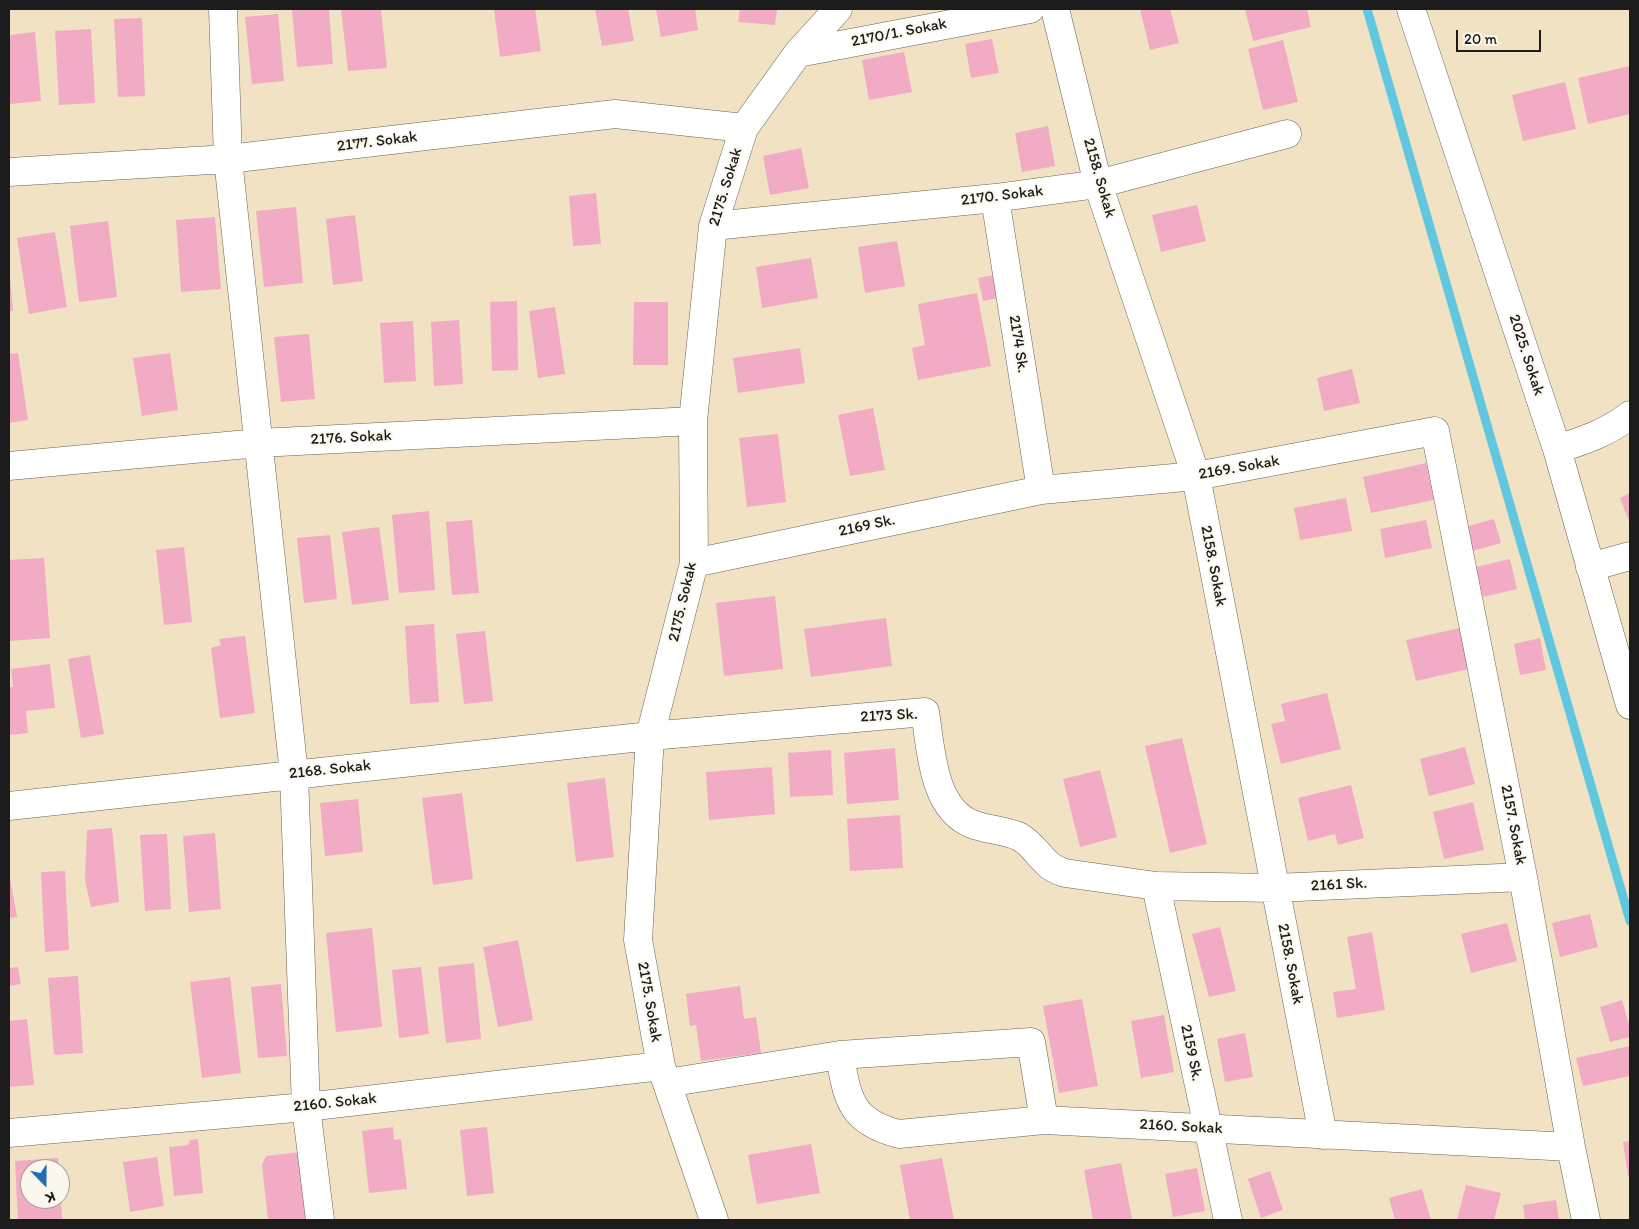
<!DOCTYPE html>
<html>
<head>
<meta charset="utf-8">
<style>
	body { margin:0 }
	#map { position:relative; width:1639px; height:1229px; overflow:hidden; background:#f2e2c4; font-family:Itim,sans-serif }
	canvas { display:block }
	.frame { position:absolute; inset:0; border:10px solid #1c1c1c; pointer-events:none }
	.north { position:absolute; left:20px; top:1159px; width:50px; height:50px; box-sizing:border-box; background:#fbf7ec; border:1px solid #a29f99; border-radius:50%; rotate:158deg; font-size:14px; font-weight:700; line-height:20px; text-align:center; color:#1c1c1c }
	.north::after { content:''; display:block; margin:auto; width:18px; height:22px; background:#1f6fb2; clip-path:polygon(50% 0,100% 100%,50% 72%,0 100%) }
	.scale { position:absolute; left:1456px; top:30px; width:85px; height:22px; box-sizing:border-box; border:2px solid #1c1c1c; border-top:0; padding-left:6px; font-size:15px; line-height:18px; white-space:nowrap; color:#1c1c1c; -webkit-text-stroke:4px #fbf7ec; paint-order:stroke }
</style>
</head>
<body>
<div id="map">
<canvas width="1639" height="1229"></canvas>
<div class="frame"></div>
<div class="north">K</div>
<div class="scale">20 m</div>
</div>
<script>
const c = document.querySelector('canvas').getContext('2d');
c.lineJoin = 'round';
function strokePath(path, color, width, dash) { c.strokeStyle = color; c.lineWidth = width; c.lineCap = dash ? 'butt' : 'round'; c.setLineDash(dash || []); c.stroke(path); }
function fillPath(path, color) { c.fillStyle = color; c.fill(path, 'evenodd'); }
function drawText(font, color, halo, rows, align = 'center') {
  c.font = font + ' Itim,sans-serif'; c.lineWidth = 4; c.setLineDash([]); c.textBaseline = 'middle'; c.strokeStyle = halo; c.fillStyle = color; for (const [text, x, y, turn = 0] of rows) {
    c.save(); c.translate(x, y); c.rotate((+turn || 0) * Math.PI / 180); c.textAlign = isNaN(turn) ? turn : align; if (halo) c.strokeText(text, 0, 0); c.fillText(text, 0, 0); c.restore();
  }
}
const stream = new Path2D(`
	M1367,9L1630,921`);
const building = new Path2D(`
	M292,9H329L333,64L297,67Z
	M341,9H381L387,68L348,71Z
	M494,9H535L541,51L500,57Z
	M595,9H628L634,41L602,46Z
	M656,9H695L698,30L661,37Z
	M740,9H777L775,25L738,22Z
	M1140,9H1170L1179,43L1150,50Z
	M1245,9H1307L1311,27L1253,41Z
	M278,14L284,81L252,84L245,17Z
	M142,18L145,96L118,97L114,19Z
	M91,29L95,103L59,105L55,31Z
	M35,32L41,101L10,104L9,35Z
	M992,39L999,73L971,78L965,44Z
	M1283,40L1298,102L1263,110L1248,49Z
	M904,52L912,92L869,100L862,60Z
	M1630,66V114L1588,124L1578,78Z
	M1565,82L1576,129L1523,141L1512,95Z
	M1048,126L1055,166L1022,172L1015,133Z
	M801,148L809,188L770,195L763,156Z
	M596,193L601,244L573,246L569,196Z
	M1197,205L1206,241L1161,252L1152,215Z
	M296,207L303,283L264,287L256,211Z
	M355,215L363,281L333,285L326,219Z
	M215,217L221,289L181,292L176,220Z
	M108,221L117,297L79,302L70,226Z
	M55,232L67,307L29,314L17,238Z
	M897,241L905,286L865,293L858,247Z
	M811,258L818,298L762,308L756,267Z
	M1000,274L1004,297L983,301L978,278Z
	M9,277H10L13,311H9Z
	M977,293L991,366L918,380L912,348L925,345L918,304Z
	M517,301L518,370L492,371L490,302Z
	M634,302H668V365H633Z
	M555,307L565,374L538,378L529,311Z
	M459,320L463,384L434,386L431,322Z
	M413,321L416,381L384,383L380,323Z
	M309,334L315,399L281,402L274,337Z
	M800,348L805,383L738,393L733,358Z
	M18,353L28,420L9,423V354Z
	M170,353L178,410L142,416L133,358Z
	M1352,369L1360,403L1324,411L1317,378Z
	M873,408L885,470L850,476L838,415Z
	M778,434L786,502L747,507L739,438Z
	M1426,463L1434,500L1371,513L1363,477Z
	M1630,493V524L1620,498Z
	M1346,498L1352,531L1300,540L1294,508Z
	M429,511L435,590L399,593L392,515Z
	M1494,519L1501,543L1472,551L1465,527Z
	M472,520L479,593L452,595L446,522Z
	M1426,520L1432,548L1385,558L1380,529Z
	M379,527L389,600L352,605L342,532Z
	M330,535L337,599L304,603L297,538Z
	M184,547L192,622L164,625L156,550Z
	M44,558L50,638L9,641V560Z
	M1510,559L1517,589L1483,597L1476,567Z
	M775,596L783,669L724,676L716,603Z
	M886,618L892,666L811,677L804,629Z
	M434,624L439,702L410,704L405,626Z
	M1460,628L1469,669L1416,681L1406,640Z
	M485,631L493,701L464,704L456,634Z
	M245,636L255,713L220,718L211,648L221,645L219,639Z
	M1540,638L1546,670L1520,675L1514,644Z
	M90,655L104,734L81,738L68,659Z
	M50,664L55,708L26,711L28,733L9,735V687H13L11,669Z
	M1327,693L1341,749L1281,764L1271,724L1285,721L1281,704Z
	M1182,738L1207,844L1170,853L1145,746Z
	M1465,747L1475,784L1429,796L1420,759Z
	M895,748L899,800L847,804L844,753Z
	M831,750L833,795L790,797L788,753Z
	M772,767L775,814L709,820L706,772Z
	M1100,770L1117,837L1080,847L1063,779Z
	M605,778L614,857L576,862L567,783Z
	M1351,785L1364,838L1338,845L1335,834L1308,841L1298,798Z
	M462,793L473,879L433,885L422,798Z
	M358,799L363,852L325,856L320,803Z
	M1473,802L1484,850L1444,859L1433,812Z
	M900,815L903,868L850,871L847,819Z
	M112,828L119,902L91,907L85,880L87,830Z
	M215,833L221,909L189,912L183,836Z
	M167,834L171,909L145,911L140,835Z
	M65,871L69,950L45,952L41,872Z
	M9,872L17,917L9,918Z
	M1590,914L1598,947L1560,957L1552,923Z
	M1507,923L1517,961L1471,973L1461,934Z
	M1220,927L1236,991L1209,997L1192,934Z
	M372,928L382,1027L336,1032L326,933Z
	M1372,932L1385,1010L1337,1018L1333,992L1356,989L1347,937Z
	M518,940L533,1020L498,1027L483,947Z
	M474,963L481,1039L446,1043L438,967Z
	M18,967L21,984L9,986V968Z
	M421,967L429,1034L399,1038L392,970Z
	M78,976L83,1053L54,1055L48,978Z
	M230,977L241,1073L202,1078L190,982Z
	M281,984L287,1056L258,1058L251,987Z
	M740,986L744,1019L756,1017L761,1053L701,1061L696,1025L690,1026L686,994Z
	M1082,999L1098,1086L1059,1093L1043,1006Z
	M1622,1000L1630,1028V1037L1610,1042L1600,1007Z
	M1164,1015L1174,1072L1141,1078L1131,1021Z
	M27,1019L34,1085L9,1087V1021Z
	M1245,1033L1253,1077L1225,1082L1217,1039Z
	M1630,1046V1076L1583,1086L1576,1058Z
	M393,1127L394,1140L401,1139L407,1189L369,1193L362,1131Z
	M487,1127L494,1193L467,1196L460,1130Z
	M198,1139L203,1193L174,1196L169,1147L188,1145L190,1140Z
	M1630,1141V1176H1628L1623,1142Z
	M811,1144L820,1193L757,1204L748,1155Z
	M300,1152L307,1220H268L262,1165L266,1156Z
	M157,1157L164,1206L130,1212L123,1162Z
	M58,1158L59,1169H30V1199H61L62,1220H18L15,1161Z
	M942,1158L954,1220H910L900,1165Z
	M1121,1163L1132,1219L1093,1220L1084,1170Z
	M1197,1168L1205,1211L1173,1217L1165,1174Z
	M1270,1171L1283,1210L1261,1218L1248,1179Z
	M1466,1185L1501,1193L1494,1220H1457Z
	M1422,1189L1431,1220H1395L1389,1198Z
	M1556,1200L1559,1220H1525L1523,1205Z`);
const minor = new Path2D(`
	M223,9L228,159L294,774L306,1107L320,1220
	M1055,9L1098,184L1196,476L1323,1135
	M1411,9L1557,449L1630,705
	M798,53L1030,9
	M9,172L228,159L615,114L744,128
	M995,198L1041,490
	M713,226L995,198L1098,184L1287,134
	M1557,449C1583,441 1609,432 1630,415
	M9,466L259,443L693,421
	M694,563L1041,490L1196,476L1435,431L1523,877L1571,1147L1586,1220
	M1590,567L1630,556
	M9,806L650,736L925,712C931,748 932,808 972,824C987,830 1005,830 1020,837C1032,844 1038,855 1048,864C1053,869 1059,871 1065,873L1156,886L1275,888L1523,877
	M1156,886L1228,1220
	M840,1055C847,1099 851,1122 899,1134L1044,1120L1571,1147
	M667,1083L840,1055L1031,1042L1044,1120
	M9,1133L306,1107L661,1066
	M714,1220L661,1066L638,940L650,736L694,563L693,421L713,226L744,128L798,53L838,9`);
const streetNames = [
	["2170/1. Sokak",899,33,-11],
	["2177. Sokak",377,142,-7],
	["2158. Sokak",1099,178,74],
	["2175. Sokak",726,187,-73],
	["2170. Sokak",1002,196,-7],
	["2174 Sk.",1018,344,81],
	["2025. Sokak",1526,355,72],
	["2176. Sokak",351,438,-3],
	["2169. Sokak",1239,468,-10],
	["2169 Sk.",867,526,-12],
	["2158. Sokak",1213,566,79],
	["2175. Sokak",683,602,-77],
	["2173 Sk.",889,716,-3],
	["2168. Sokak",330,770,-6],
	["2157. Sokak",1513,825,79],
	["2161 Sk.",1339,885,-3],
	["2158. Sokak",1290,964,79],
	["2175. Sokak",649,1002,80],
	["2159 Sk.",1191,1053,78],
	["2160. Sokak",335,1103,-6],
	["2160. Sokak",1181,1127,3]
];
strokePath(stream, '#61c7de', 9);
fillPath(building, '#f1abc5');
strokePath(minor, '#676157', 29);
strokePath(minor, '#fff', 28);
drawText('16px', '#1c1c1c', '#fbf7ec', streetNames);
</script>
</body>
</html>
